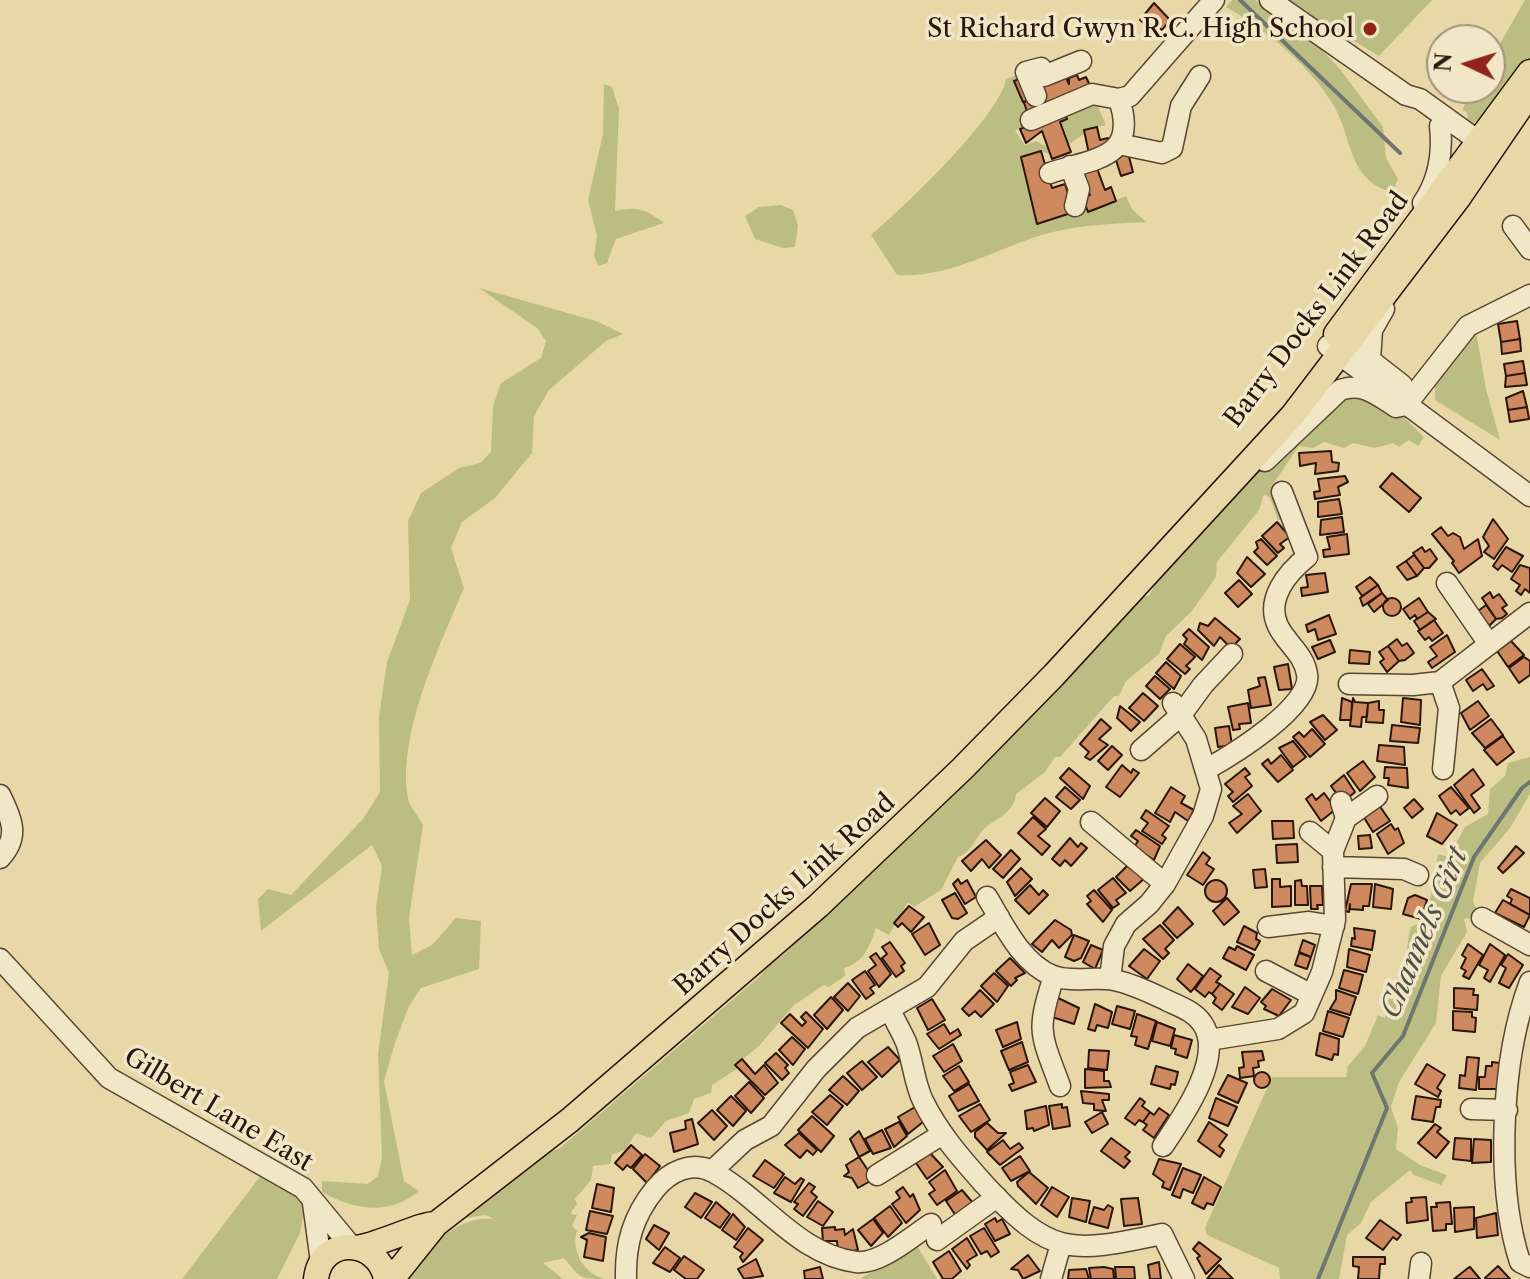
<!DOCTYPE html>
<html>
<head>
<meta charset="utf-8">
<style>
	body { margin:0 }
	#map { position:relative; width:1530px; height:1279px; overflow:hidden; background:#e9d8a7; font-family:"Libre Caslon Text",serif }
	canvas { display:block }
	.north { position:absolute; left:1426px; top:24px; width:80px; height:80px; box-sizing:border-box; background:#f1e6c6; border:2px solid #a1937c; border-radius:50%; rotate:274deg; font-size:22px; font-weight:700; line-height:32px; text-align:center; color:#2a160e }
	.north::after { content:''; display:block; margin:auto; width:28px; height:36px; background:#8f2418; clip-path:polygon(50% 0,100% 100%,50% 72%,0 100%) }
</style>
</head>
<body>
<div id="map">
<canvas width="1530" height="1279"></canvas>
<div class="north">N</div>
</div>
<script>
const c = document.querySelector('canvas').getContext('2d');
c.lineJoin = 'round';
function fillPath(path, color) { c.fillStyle = color; c.fill(path, 'evenodd'); }
function strokePath(path, color, width, dash) { c.strokeStyle = color; c.lineWidth = width; c.lineCap = dash ? 'butt' : 'round'; c.setLineDash(dash || []); c.stroke(path); }
function drawText(font, color, halo, rows, align = 'center') {
  c.font = font + ' "Libre Caslon Text",serif'; c.lineWidth = 7; c.setLineDash([]); c.textBaseline = 'middle'; c.strokeStyle = halo; c.fillStyle = color; for (const [text, x, y, turn = 0] of rows) {
    c.save(); c.translate(x, y); c.rotate((+turn || 0) * Math.PI / 180); c.textAlign = isNaN(turn) ? turn : align; if (halo) c.strokeText(text, 0, 0); c.fillText(text, 0, 0); c.restore();
  }
}
const green = new Path2D(`
	M1232,0H1255L1320,48L1340,69L1383,127L1386,158L1398,179L1392,192C1348,180 1353,140 1334,106C1310,65 1266,30 1226,7Z
	M1285,0H1432L1379,56Z
	M1525,0H1530V65L1482,121L1468,124L1467,112L1462,110L1474,88H1490V61Z
	M1021,74L1024,77L1015,81L1026,101L1030,121L1015,131L1025,145L1036,141L1048,147L1050,154L1041,151L1022,157L1037,224L1086,206L1089,211L1126,196L1132,209L1146,222C1108,224 1071,225 1035,237C989,253 946,278 897,275L871,235C902,209 1000,116 1006,79Z
	M604,84L612,87L619,109L615,211C637,206 646,209 664,223L616,239L607,263L598,266L594,255L597,236L588,200L603,134Z
	M1096,102L1106,125L1084,130V134L1068,145L1060,122L1064,112Z
	M781,205L793,210L798,226L795,247L783,248L755,239L745,216L759,207Z
	M479,288L596,321L623,334L606,341L549,390L534,416L532,453L495,498L462,522L451,548L464,588C440,645 397,735 408,798C409,806 419,817 423,825L409,918L412,955L432,945L456,918L481,921L479,969L421,988L409,1006L395,1043L384,1081L404,1181L419,1191C389,1216 354,1210 322,1192V1181L368,1184L378,1176L382,1157L378,1054L389,973L379,949L376,908L382,866L372,845L261,931L258,899L268,889L291,895L363,819L380,792L379,717L387,662L410,600L408,521L421,493L459,468L480,463L491,452L493,406L501,383L541,358L546,341L537,328Z
	M1476,332L1486,389L1500,440L1435,400V380Z
	M1339,395C1386,399 1392,405 1424,437L1418,446L1409,440L1399,447L1393,443L1375,448L1353,443L1344,448L1324,442L1313,448L1299,446L1271,487L1280,498L1287,519L1278,520L1270,498L1264,494L1259,510L1217,562L1216,577L1192,611L1166,636L1159,654L1126,681L1119,696H1114L1060,757H1055L1045,772L1016,794C1014,813 998,817 985,828C975,837 972,853 958,857L941,890L914,907L908,902L889,935L876,928C870,945 864,963 844,968L845,976L829,987L824,985L794,1005L759,1046L739,1062L740,1067L712,1085L711,1093L694,1099L689,1113L666,1121L651,1138L636,1133L626,1149L612,1155L610,1164L593,1166L591,1180L575,1199L577,1204L570,1214L577,1215L572,1226L577,1231C570,1250 585,1276 606,1279C577,1279 581,1278 564,1258L543,1263L563,1279H408C428,1248 455,1215 494,1219L486,1215L464,1218L551,1151L559,1149L759,977L771,962L781,957L1033,714L1142,596H1149L1155,584L1250,476L1257,474L1256,468Z
	M1530,757V794L1510,828L1480,863L1473,901L1476,908L1472,918L1464,919L1467,932L1441,976L1436,1023L1399,1082L1391,1107L1398,1128L1396,1149L1420,1165L1447,1175L1441,1185L1414,1175L1410,1170L1371,1202L1361,1223L1347,1235L1339,1279H1280L1279,1268L1207,1235L1205,1228L1272,1077H1346L1348,1066L1365,1046L1378,1015L1385,1018C1386,1000 1396,980 1404,965C1409,954 1406,939 1411,927L1427,919L1438,854L1449,857L1465,827L1488,814L1490,789L1505,776L1508,763Z
	M262,1174L294,1190L305,1204L300,1233L277,1279H182Z
	M916,1244L937,1279H860Z`);
const stream = new Path2D(`
	M1240,0L1400,153
	M1318,1279L1387,1108L1372,1073L1403,1036L1474,857L1522,788L1530,782`);
const building = new Path2D(`
	M1154,3L1170,20L1162,30L1152,22L1148,27L1140,20Z
	M1063,71L1069,84V78L1077,75L1079,80L1086,77L1092,90L1029,116L1024,103L1026,101L1023,102L1014,81L1025,77L1044,80Z
	M1064,112L1067,119L1060,122L1071,152L1052,159L1042,131L1026,143L1020,129Z
	M1097,127L1100,140L1108,138L1110,146L1089,154L1084,130Z
	M1041,151L1052,188L1065,184L1074,212L1037,224L1021,157Z
	M1128,153L1133,172L1121,176L1115,157Z
	M1095,163L1105,190L1111,187L1116,201L1088,212L1083,198L1090,195L1080,168Z
	M1517,321L1520,339L1501,342L1498,324Z
	M1520,339L1521,351L1502,354L1501,342Z
	M1523,361L1525,373L1506,376L1504,364Z
	M1525,373L1527,385L1505,387L1506,376Z
	M1523,391L1527,407L1508,410L1506,398Z
	M1527,407L1529,419L1510,422L1508,410Z
	M1331,451L1332,462L1339,463L1338,471L1315,474L1316,463L1300,466L1299,453Z
	M1392,473L1421,498L1409,512L1380,487Z
	M1345,476L1348,482L1338,487L1340,495L1315,499L1314,492L1320,491L1318,479Z
	M1339,499L1342,514L1318,517V502Z
	M1342,517L1344,532L1320,535L1321,520Z
	M1493,519L1508,539L1494,559L1484,552L1489,546L1483,537Z
	M1277,522L1290,537L1280,544L1284,548L1278,553L1262,536Z
	M1441,527L1448,536L1453,533L1460,537L1464,549L1478,539L1482,556L1459,573L1452,563L1454,561L1432,534Z
	M1347,534L1349,554L1324,557L1323,550L1330,549L1327,537Z
	M1261,539L1277,556L1267,565L1254,552L1258,548L1256,542Z
	M1422,547L1425,552L1430,549L1437,559L1429,568H1424L1413,553Z
	M1506,547L1523,556L1512,572L1502,565L1498,570L1493,566Z
	M1414,555L1424,568L1417,576L1406,561Z
	M1247,557L1265,574L1251,587L1237,573Z
	M1406,561L1417,576L1407,580L1397,567Z
	M1520,565L1530,568V593L1525,589L1521,595L1516,591L1520,585L1511,579Z
	M1325,573L1328,592L1302,596L1301,588L1308,587L1306,575Z
	M1370,577L1378,585L1362,596L1356,587Z
	M1239,580L1252,594L1238,607L1225,593Z
	M1378,585L1382,593L1363,606L1360,598Z
	M1490,592L1493,598L1499,594L1507,605L1502,608L1507,614L1502,618L1496,619L1482,598Z
	M1382,593L1388,600L1374,612L1368,604Z
	M1383 607a9 9 0 1 1 18 0a9 9 0 1 1-18 0Z
	M1419,598L1428,612L1417,619L1415,615L1410,619L1403,609Z
	M1486,605L1496,619L1489,626L1478,611Z
	M1428,612L1436,619L1420,630L1414,621Z
	M1329,615L1336,634L1318,640L1315,629L1308,632L1306,625Z
	M1215,618L1240,639L1231,648L1220,637L1214,646L1198,630L1200,623L1208,626Z
	M1434,620L1443,633L1432,641L1429,637L1425,640L1418,631Z
	M1189,629L1209,647L1202,660L1184,644L1187,639L1183,635Z
	M1447,635L1455,652L1432,668L1428,662L1437,656L1430,647Z
	M1397,639L1402,646L1407,643L1414,653L1405,660L1399,661L1388,646Z
	M1330,640L1335,652L1318,659L1312,647Z
	M1511,641L1524,655L1508,667L1497,651Z
	M1180,644L1195,657L1186,666L1190,669L1185,674L1167,659Z
	M1388,646L1399,661L1387,672L1380,662L1384,659L1379,652Z
	M1350,650L1370,652L1369,664L1349,663Z
	M1524,657L1530,661V675L1519,683L1509,668Z
	M1166,662L1181,676L1174,689L1156,673Z
	M1288,664L1292,689L1279,690L1274,667Z
	M1482,669L1494,686L1487,690L1483,684L1473,691L1466,680Z
	M1155,676L1170,689L1160,699L1146,686Z
	M1265,677L1271,705L1251,708L1248,690L1260,686L1258,678Z
	M1143,693L1158,706L1144,721L1129,708Z
	M1342,698L1352,702L1351,720H1340Z
	M1353,698L1355,702L1368,703L1367,717H1362L1361,727L1350,726Z
	M1403,698L1421,700L1420,725L1401,722Z
	M1379,701V710H1384L1383,723L1366,722L1368,703Z
	M1478,701L1489,716L1470,730L1461,713Z
	M1248,703L1251,723L1239,724L1240,729L1233,730L1228,707Z
	M1120,706L1140,722L1131,731L1117,718Z
	M1323,715L1337,730L1325,740L1310,722Z
	M1101,719L1111,728L1099,739L1108,745L1090,760L1085,757L1089,752L1080,744Z
	M1491,719L1503,735L1485,748L1472,733Z
	M1392,725L1420,728L1418,743L1390,741Z
	M1229,726L1232,745L1218,747L1215,728Z
	M1312,729L1325,744L1310,757L1293,737L1299,732L1304,737Z
	M1503,736L1514,752L1497,765L1484,750Z
	M1293,741L1306,757L1293,767L1279,748Z
	M1379,745L1404,747L1405,765L1377,761Z
	M1112,746L1122,755L1108,770L1098,761Z
	M1281,755L1293,770L1278,782L1262,764L1268,759L1271,764Z
	M1363,761L1375,777L1360,791L1347,773Z
	M1122,765L1131,773L1133,769L1139,773L1120,797L1106,787Z
	M1385,767L1407,768L1408,788L1388,785L1389,778H1384Z
	M1069,768L1090,786L1083,799L1060,778Z
	M1245,768L1250,774L1245,777L1252,786L1233,802L1228,796L1233,792L1225,784Z
	M1473,769L1484,785L1471,795L1480,808L1474,813L1454,785Z
	M1344,775L1355,792L1348,798L1339,797L1331,786Z
	M1065,787L1080,800L1071,809L1056,797Z
	M1171,787L1185,796L1181,803L1194,810L1188,821L1175,812L1170,822L1155,813Z
	M1451,787L1469,808L1460,815L1456,810L1451,814L1439,796Z
	M1324,793L1336,809L1321,821L1306,799L1312,794L1316,800Z
	M1248,794L1261,811L1237,833L1229,823L1242,814L1233,806Z
	M1045,798L1060,811L1047,827L1031,813Z
	M1414,799L1423,809L1412,818L1404,808Z
	M1379,805L1390,821L1373,832L1363,816Z
	M1146,810L1169,826L1162,835L1166,838L1162,844L1142,831L1148,823L1141,818Z
	M1437,813L1457,825L1442,844L1427,836Z
	M1033,817L1046,829L1038,836L1050,846L1042,855L1018,833Z
	M1272,821H1293L1294,838L1273,839Z
	M1391,824L1395,830L1398,828L1404,843L1388,854L1377,834Z
	M1136,830L1160,846L1154,860L1134,847L1138,841L1131,836Z
	M1370,835L1372,848L1359,849L1358,836Z
	M1070,838L1078,847L1081,843L1087,848L1071,866L1065,860L1060,866L1052,859Z
	M986,840L1001,855L989,868L982,859L971,871L962,861Z
	M1297,844L1298,862L1277,863L1276,845Z
	M1516,846L1524,853L1503,873L1498,868Z
	M1011,850L1020,859L1003,878L993,869Z
	M1203,852L1210,858L1206,864L1214,869L1203,885L1187,875Z
	M1130,863L1145,878L1130,891L1116,877Z
	M1021,868L1032,879L1015,896L1007,882Z
	M1265,869L1267,887L1255,888L1253,870Z
	M1113,878L1126,893L1116,900L1119,904L1113,908L1098,890Z
	M958,879L961,884L967,880L976,897L965,904L953,884Z
	M1272,879H1280V887L1291,886V906L1272,907Z
	M1301,880L1302,886H1307L1308,905H1295V881Z
	M1205 891a11 11 0 1 1 22 0a11 11 0 1 1-22 0Z
	M1351,884H1372L1369,906H1363V910L1350,909V904L1349,912L1345,911Z
	M1375,884L1393,889L1391,909L1373,907Z
	M1030,885L1039,895L1043,890L1048,895L1029,914L1015,900Z
	M1310,886H1322L1323,905H1317L1318,909H1311Z
	M1511,889L1530,898V915L1510,904L1512,899L1507,896Z
	M1094,890L1112,910L1103,922L1087,904L1091,901L1087,896Z
	M955,893L967,913L958,919L952,918L942,900Z
	M1415,895L1427,900L1421,919L1403,914L1408,898Z
	M1227,898L1239,912L1224,925L1213,911Z
	M1503,900L1530,915L1524,927L1495,913Z
	M909,906L924,917L911,932L902,923L898,927L894,923Z
	M1178,907L1193,924L1177,938L1163,923Z
	M1055,920L1071,930L1072,935L1059,948L1052,940L1042,952L1032,944Z
	M929,923L940,945L925,955L912,934Z
	M1160,925L1174,940L1165,949L1169,953L1163,959L1143,939Z
	M1244,926L1257,933L1256,939L1260,941L1255,950L1237,942Z
	M1354,928L1375,931L1372,950L1351,946L1352,938L1355,939Z
	M1074,935L1089,941L1081,958L1074,961L1065,957Z
	M1303,940L1315,945L1311,957L1299,952Z
	M890,942L905,963L901,966L904,971L896,977L882,958L887,954L882,947Z
	M1468,944L1483,955L1469,979L1463,976L1466,971L1461,968L1466,958L1462,955Z
	M1490,944L1505,955L1490,982L1484,978L1488,970L1479,965Z
	M1091,945L1103,950L1095,969L1083,962Z
	M1237,946L1254,955L1246,970L1223,958L1229,947L1235,950Z
	M1144,949L1160,961L1147,979L1129,966Z
	M1349,949L1370,955L1366,972L1347,967Z
	M876,953L891,974L879,987L868,971L876,965L870,957Z
	M1299,953L1311,957L1307,969L1295,965Z
	M1508,954L1523,965L1509,988L1499,983L1506,968L1501,965Z
	M1010,958L1025,973L1015,978L1017,980L1011,986L996,971Z
	M1188,964L1203,976L1191,992L1177,979Z
	M1210,968L1221,976L1216,982L1220,984L1212,994L1209,992L1205,997L1195,989Z
	M1344,970L1363,975L1358,994L1339,988Z
	M865,971L875,985L870,988L874,993L866,999L852,980Z
	M994,973L1008,986L997,1002L981,986Z
	M848,983L860,996L848,1011L834,997Z
	M1220,984L1234,994L1222,1010L1213,1003L1216,998L1212,994Z
	M1245,987L1260,998L1248,1014L1232,1007Z
	M1454,988L1474,989L1473,995H1478L1477,1010L1454,1008Z
	M1272,989L1291,1000L1279,1016L1264,1009L1266,1006L1261,1002Z
	M980,990L994,1004L981,1017L975,1011L969,1016L962,1009Z
	M1336,990L1356,997L1350,1015L1330,1009L1336,999Z
	M831,997L843,1010L827,1029L814,1015Z
	M1058,998L1079,1008L1074,1024L1052,1017Z
	M932,999L945,1020L928,1030L917,1008Z
	M1095,1004L1112,1012L1108,1028L1097,1025L1095,1031L1088,1029Z
	M1117,1006L1135,1011L1130,1029L1112,1024Z
	M1328,1011L1349,1018L1343,1037L1323,1031Z
	M1453,1011L1472,1012V1017L1476,1018L1475,1032L1453,1030Z
	M806,1012L823,1029L808,1048L781,1023L790,1014L802,1026L806,1022L801,1017Z
	M1137,1014L1156,1021L1148,1049L1135,1045L1137,1037L1131,1036Z
	M1017,1022L1021,1039L1003,1047L996,1030Z
	M1157,1022L1175,1029L1170,1046L1152,1041Z
	M944,1024L950,1034L958,1029L961,1035L939,1049L927,1034Z
	M1320,1033L1339,1039L1338,1055L1334,1054L1332,1060L1316,1055Z
	M1174,1035L1192,1040L1187,1058L1175,1054L1176,1049L1171,1048Z
	M792,1037L805,1049L793,1065L779,1050Z
	M1022,1042L1028,1062L1009,1070L1001,1051Z
	M953,1044L962,1061L944,1072L933,1056Z
	M888,1047L900,1060L882,1077L868,1062Z
	M1089,1050L1109,1051L1107,1070L1088,1068Z
	M1262,1051L1264,1060L1258,1061L1259,1067L1253,1068L1254,1076L1240,1078L1239,1068L1244,1067L1242,1052Z
	M776,1053L788,1065L785,1068L789,1073L782,1080L765,1063Z
	M1467,1057L1479,1058L1476,1090L1459,1088L1460,1075L1465,1076Z
	M742,1059L755,1074L764,1065L778,1083L765,1095L735,1065Z
	M862,1061L877,1077L862,1090L847,1073Z
	M1492,1062L1500,1063L1497,1089H1479V1077H1485L1486,1066H1492Z
	M1427,1064L1445,1075L1437,1088L1441,1091L1438,1097L1415,1084Z
	M1028,1065L1036,1082L1012,1091L1009,1085L1014,1083L1010,1072Z
	M959,1066L969,1082L954,1091L943,1076Z
	M1156,1066L1178,1072L1175,1085L1171,1084L1170,1089L1151,1084Z
	M1085,1069L1104,1071V1081H1109L1111,1087L1085,1088Z
	M1254 1080a8 8 0 1 1 16 0a8 8 0 1 1-16 0Z
	M1228,1075L1247,1083L1238,1103L1218,1094Z
	M843,1076L859,1091L847,1105L829,1090Z
	M749,1082L764,1098L751,1113L735,1096Z
	M969,1084L979,1101L958,1111L949,1096Z
	M1081,1091L1109,1094V1100H1102L1106,1111L1094,1110V1104L1083,1103Z
	M830,1095L843,1106L827,1125L812,1112Z
	M731,1096L746,1111L733,1126L717,1110Z
	M1416,1096L1441,1100L1440,1107H1436L1433,1122L1412,1119Z
	M1140,1098L1145,1102L1142,1106L1150,1112L1143,1122L1139,1120L1135,1125L1125,1118Z
	M1216,1098L1237,1107L1228,1126L1209,1118Z
	M980,1104L990,1120L971,1132L959,1116Z
	M1062,1104V1108L1067,1107L1070,1126L1053,1129L1049,1106Z
	M1046,1106L1049,1125L1034,1131L1033,1128L1027,1129L1025,1111Z
	M915,1107L923,1122L908,1134L898,1117Z
	M1159,1108L1169,1115L1154,1138L1143,1130L1147,1125L1143,1122L1150,1112L1154,1115Z
	M712,1110L727,1126L714,1140L698,1123Z
	M1102,1112L1108,1124L1092,1133L1085,1122Z
	M812,1116L834,1136L821,1152L798,1130Z
	M692,1119L698,1144L674,1152L670,1133L686,1129L685,1121Z
	M899,1122L907,1136L894,1147L885,1129Z
	M1209,1122L1227,1135L1219,1146L1224,1150L1220,1157L1198,1141Z
	M987,1123L998,1133H1006L987,1150L975,1137V1132Z
	M1435,1124L1441,1128L1437,1132L1449,1142L1436,1158L1418,1143Z
	M882,1130L891,1148L873,1154L865,1139Z
	M859,1131L870,1151L859,1157L850,1139Z
	M799,1133L817,1150L813,1155L807,1150L800,1158L785,1145Z
	M1111,1138L1130,1152L1125,1157L1130,1161L1124,1168L1101,1151Z
	M1455,1138L1471,1139V1161L1453,1159Z
	M1474,1139L1491,1140V1162L1472,1163Z
	M1003,1140L1010,1149L1019,1143L1023,1148L1000,1165L987,1152Z
	M631,1145L642,1155L631,1168L627,1165L623,1170L615,1163Z
	M930,1153L943,1167L927,1179L916,1163Z
	M645,1154L660,1166L647,1183L633,1169Z
	M1020,1156L1030,1171L1011,1181L1002,1168Z
	M859,1157L874,1179L858,1188L852,1178L844,1176L849,1172L846,1165Z
	M1159,1159L1181,1164L1170,1190L1162,1187L1164,1182L1153,1174Z
	M765,1160L784,1174L774,1188L753,1176Z
	M1183,1168L1201,1175L1193,1193L1183,1189L1180,1198L1172,1195Z
	M945,1170L957,1191L937,1205L929,1194L935,1190L929,1182Z
	M1029,1172L1048,1188L1036,1204L1018,1186L1017,1182Z
	M785,1177L795,1184L801,1178L804,1180L791,1202L774,1193Z
	M1204,1177L1221,1187L1213,1205L1207,1203L1204,1209L1192,1203Z
	M809,1183L815,1187L811,1192L817,1197L803,1216L794,1209L798,1204L794,1202Z
	M597,1184L614,1188L611,1212L592,1208Z
	M903,1187L910,1197L913,1194L920,1210L906,1223L892,1204L900,1198L896,1192Z
	M1052,1187L1069,1197L1057,1217L1041,1205Z
	M962,1190L973,1203L956,1216L946,1201Z
	M695,1193L712,1202L701,1218L685,1207Z
	M1426,1197L1428,1220L1407,1223L1406,1203L1412,1202L1411,1198Z
	M1072,1198L1090,1201L1086,1222L1069,1217Z
	M1138,1198L1142,1224L1124,1226L1121,1199Z
	M818,1201L833,1212L823,1226L807,1217Z
	M716,1202L730,1214L720,1228L705,1218Z
	M1450,1202L1452,1224H1446V1230L1433,1231L1431,1207H1437L1436,1203Z
	M1108,1205L1113,1208L1108,1228L1089,1223L1094,1207L1104,1210Z
	M890,1206L902,1223L888,1237L874,1218Z
	M1474,1207V1229L1455,1232L1454,1208Z
	M590,1211L613,1216L607,1234L586,1230Z
	M1496,1213L1498,1235L1477,1238L1476,1218Z
	M733,1214L745,1227L736,1240L722,1230Z
	M995,1218L997,1222L1002,1219L1010,1234L995,1241L985,1224Z
	M873,1219L883,1233L871,1246L858,1230Z
	M1380,1220L1401,1235L1397,1240L1393,1237L1383,1250L1366,1238Z
	M654,1225L669,1233L659,1250L646,1239Z
	M835,1227V1230L844,1229L845,1235L853,1229L858,1250L838,1254L837,1241H823L822,1228Z
	M748,1228L763,1240L743,1262L740,1257L743,1253L734,1247Z
	M984,1228L999,1252L991,1257L987,1251L981,1254L970,1236Z
	M589,1233L606,1237L603,1261L584,1257L587,1240L581,1237Z
	M967,1238L977,1255L967,1261L970,1265L967,1269L952,1249Z
	M1199,1242L1221,1259L1206,1274L1197,1258L1200,1256L1193,1249Z
	M665,1247L680,1258L670,1272L653,1263Z
	M949,1251L961,1271L952,1279H943L933,1262Z
	M1028,1255L1040,1271L1023,1279L1018,1270L1011,1269Z
	M684,1256L704,1270L697,1279H686L674,1270Z
	M1353,1257H1385V1264H1380L1379,1279H1358L1359,1267L1353,1266Z
	M756,1259L763,1276L744,1279L738,1269Z
	M1159,1262L1161,1279H1150L1148,1265Z
	M1219,1265L1233,1279H1207Z
	M1498,1266L1510,1279H1486L1485,1278Z
	M820,1267L823,1279H805L804,1271Z
	M1104,1267L1113,1269L1114,1279H1091L1089,1268Z
	M1115,1267H1134L1135,1279H1116Z
	M1470,1267L1480,1279H1454L1468,1268Z
	M1086,1269L1089,1279H1068L1069,1270Z`);
const minor = new Path2D(`
	M1270,0L1406,95L1420,99L1491,150
	M1036,96L1026,72L1041,68L1044,76L1081,61
	M1031,120L1092,94L1119,99L1130,96L1214,0
	M1119,144L1162,153L1172,148L1181,106L1200,76
	M1070,166L1079,189L1075,206
	M1050,173C1095,158 1139,159 1119,99
	M1423,203C1438,181 1443,153 1440,126
	M1513,226L1530,249
	M1328,346L1530,496
	M1361,353L1402,385L1406,405
	M1370,360L1372,330L1384,309
	M1406,405L1468,326L1530,295
	M1265,461L1340,390C1363,382 1377,395 1396,407L1406,405
	M1447,583L1489,644
	M1440,682L1530,613
	M1440,682L1449,708L1443,769
	M1349,684L1413,685L1440,682
	M1141,750L1181,715L1203,685L1232,654
	M1207,769C1232,755 1313,706 1307,674C1304,654 1286,643 1278,626C1265,599 1288,572 1307,557L1282,492
	M0,795C12,819 20,837 0,858
	M1346,818L1377,796
	M1091,822L1165,884
	M1310,832L1333,851
	M1333,867L1404,869L1418,875
	M987,897C1004,925 1021,963 1053,976C1073,983 1095,976 1114,980C1133,984 1149,992 1166,1000C1178,1006 1194,1011 1202,1023C1226,1056 1182,1118 1163,1146
	M1482,918L1530,945
	M1268,927L1309,922L1334,926
	M0,959L109,1078L303,1188L351,1246
	M1266,971L1312,995
	M1054,976C1036,1032 1040,1032 1060,1086
	M1110,979L1114,946L1126,924L1149,904L1165,884L1203,816L1211,789L1196,739L1173,703
	M1530,982C1501,1058 1495,1185 1520,1262L1530,1267
	M889,1009C895,1020 901,1031 906,1042C913,1061 914,1082 923,1101C939,1133 960,1157 984,1184C1051,1256 1068,1254 1162,1234L1184,1279
	M1209,1040L1278,1029L1304,1013L1322,972L1335,920L1333,851L1346,818L1341,802
	M1471,1109L1507,1110
	M712,1171L745,1140L771,1126L816,1069L857,1028L927,987L964,941L999,917
	M877,1175L941,1135
	M313,1203L321,1262
	M937,1240L997,1197
	M626,1279C625,1244 633,1216 655,1189C669,1172 692,1160 713,1172C763,1199 797,1254 856,1262C880,1265 912,1236 931,1224
	M1051,1279L1061,1244
	M1419,1279L1421,1263`);
const major = new Path2D(`
	M1336,334L1530,72
	M361,1247C380,1244 426,1222 436,1224
	M316,1279C321,1235 378,1238 386,1279
	M392,1279L436,1224L570,1120L818,906L962,769L1054,675L1293,415L1459,197L1530,93`);
const markers = [
	[1370,29,8,"#8f2418"]
];
const poiNames = [
	["St Richard Gwyn R.C. High School",1354,29]
];
const streetNames = [
	["Barry Docks Link Road",1317,310,-53],
	["Barry Docks Link Road",785,895,-42],
	["Gilbert Lane East",218,1110,31]
];
const waterNames = [
	["Channels Girt",1425,933,-67]
];
fillPath(green, '#bcbd83');
strokePath(stream, '#6d776f', 4);
fillPath(building, '#ce8a5e');
strokePath(building, '#2a160e', 2);
strokePath(minor, '#5a4634', 23);
strokePath(major, '#2a160e', 27);
strokePath(minor, '#f1e6c6', 20);
strokePath(major, '#e9d8a7', 24);
for (const [x, y, r, color] of markers) { const dot = new Path2D(); dot.arc(x, y, r, 0, 2 * Math.PI); c.fillStyle = color; c.fill(dot); strokePath(dot, '#f1e6c6', 3); }
drawText('26px', '#2a160e', '#f1e6c6', poiNames, 'right');
drawText('26px', '#2a160e', '#f1e6c6', streetNames);
drawText('italic 28px', '#514f46', '#f1e6c6', waterNames);
</script>
</body>
</html>
